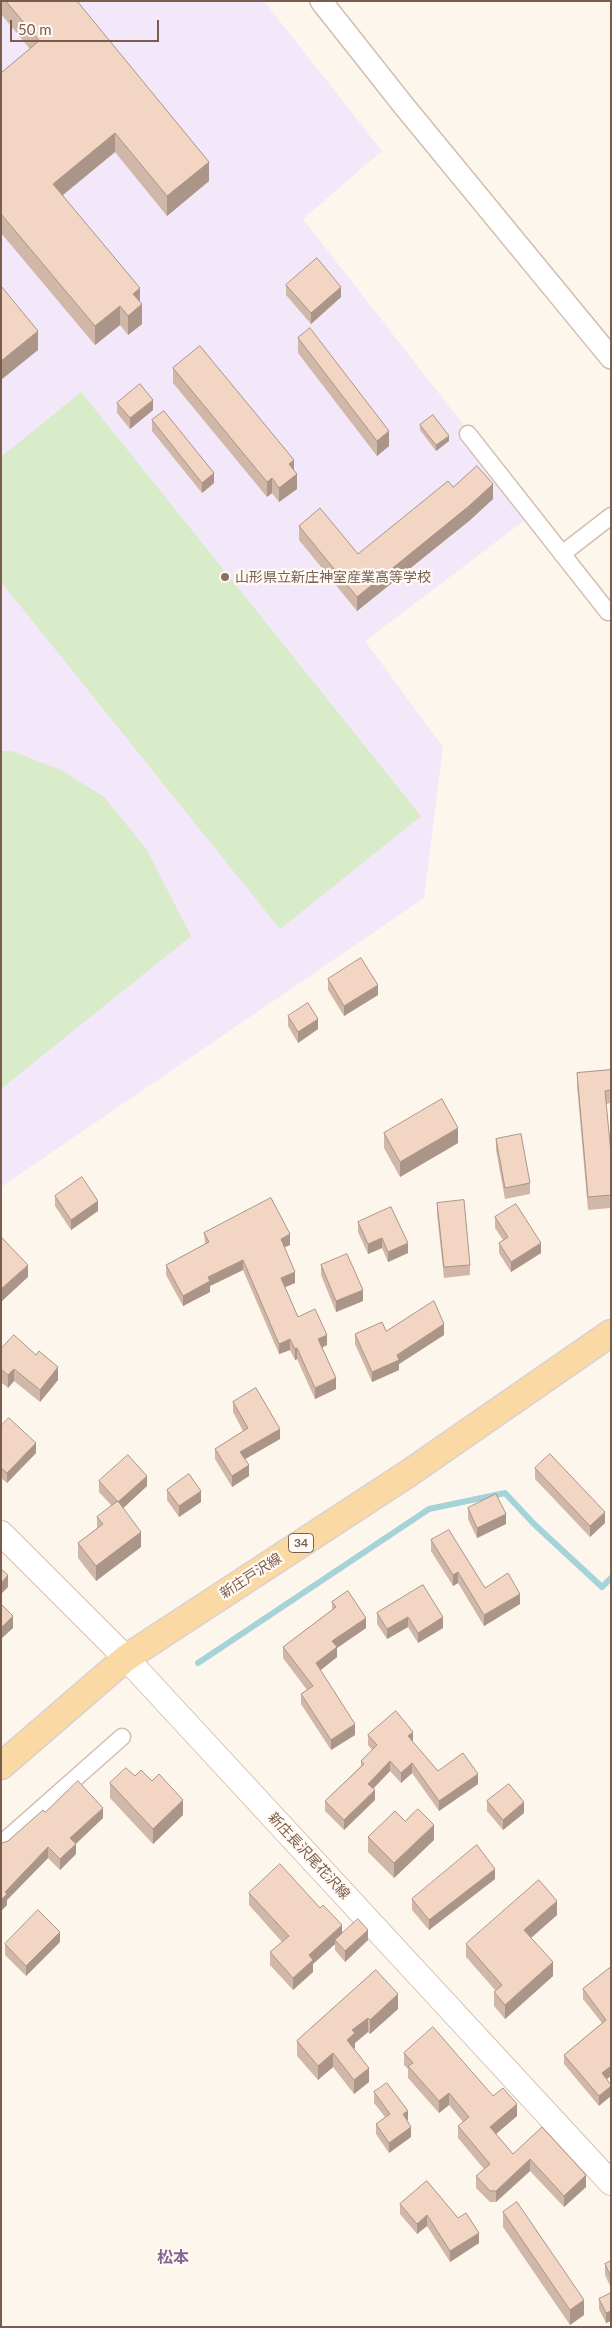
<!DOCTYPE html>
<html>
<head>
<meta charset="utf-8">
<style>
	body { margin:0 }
	#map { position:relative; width:612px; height:2328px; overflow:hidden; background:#fdf6ec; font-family:Lato,sans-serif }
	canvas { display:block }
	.frame { position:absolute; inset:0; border:2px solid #7a5c4d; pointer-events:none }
	.scale { position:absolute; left:10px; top:20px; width:149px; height:22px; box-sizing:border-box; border:2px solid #7a5c4d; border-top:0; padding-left:6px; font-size:15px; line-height:18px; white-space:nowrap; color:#7a5c4d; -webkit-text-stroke:4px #fffaf3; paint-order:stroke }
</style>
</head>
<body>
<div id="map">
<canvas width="612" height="2328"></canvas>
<div class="frame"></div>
<div class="scale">50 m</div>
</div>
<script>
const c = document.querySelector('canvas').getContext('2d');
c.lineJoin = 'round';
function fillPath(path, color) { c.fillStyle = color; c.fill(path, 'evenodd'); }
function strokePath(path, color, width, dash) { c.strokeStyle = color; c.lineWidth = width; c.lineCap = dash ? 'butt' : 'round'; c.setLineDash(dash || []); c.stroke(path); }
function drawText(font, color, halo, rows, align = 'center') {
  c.font = font + ' Lato,"Noto Sans JP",sans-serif'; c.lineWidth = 4.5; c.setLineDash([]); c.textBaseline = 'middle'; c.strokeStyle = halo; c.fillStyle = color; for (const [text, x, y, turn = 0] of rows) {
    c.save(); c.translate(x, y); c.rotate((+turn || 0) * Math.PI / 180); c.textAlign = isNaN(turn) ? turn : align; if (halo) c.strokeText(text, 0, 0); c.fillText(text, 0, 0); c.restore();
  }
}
const education = new Path2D(`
	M1,1H264L382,151L303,219L533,514L365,641L443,747L424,898L1,1187Z`);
const green = new Path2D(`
	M81,392L421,816L280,929L1,582V457Z
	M1,751H12L61,770L104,797L147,850L191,936L1,1089Z`);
const stream = new Path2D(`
	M198,1663L429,1509L505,1493L534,1524L602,1587L611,1578`);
const minor = new Path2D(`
	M468,434L608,612L611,611
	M562,554L611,516
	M1,1844L122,1737`);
const tertiary = new Path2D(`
	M321,1L404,106L611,358`);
const secondary = new Path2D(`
	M1,1533L126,1658L611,2183`);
const primary = new Path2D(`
	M1,1766L126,1658L409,1473L611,1333`);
const wall = new Path2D(`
	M1,1H77L209,181L167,216L115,152L63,195L140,302L142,324L128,335L120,325L95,345L1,233V73L30,49L1,14Z
	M286,285L341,297L311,324L286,295Z
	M298,338L389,446L377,456L298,353Z
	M173,368L294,470L297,489L279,502L272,493L267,497L173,383Z
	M117,403L153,410L130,429L117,413Z
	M152,420L214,483L202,493L152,431Z
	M420,425L449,441L436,451L420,430Z
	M453,487L493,499L469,521L357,611L299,540V526L358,554Z
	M328,979L378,995L344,1016L328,990Z
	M288,1016L318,1029L298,1043L288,1026Z
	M611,1070V1103L606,1104L611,1154V1208L588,1210L577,1086V1073Z
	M384,1133L458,1143L400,1177L384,1148Z
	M496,1139L530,1183V1194L505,1199L496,1150Z
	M55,1196L98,1211L71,1230L55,1206Z
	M437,1203L470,1265V1275L444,1278L437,1214Z
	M495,1217L541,1253L511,1272L499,1253V1243L503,1240L495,1228Z
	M358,1222L408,1253L388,1262L382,1248L368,1254L358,1232Z
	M204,1233L290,1245L284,1247L295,1283L285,1287L298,1317L327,1345L322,1348L336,1389L315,1399L297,1359L295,1360L290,1350L279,1354L243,1270L210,1286V1292L183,1306L166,1275V1265L205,1244Z
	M321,1265L363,1301L336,1312L321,1275Z
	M386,1331L444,1335L399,1364V1370L372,1382L355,1344V1334Z
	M1,1349L58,1380L40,1402L14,1381L8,1388L2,1383Z
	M233,1402L280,1439L245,1459L249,1476L232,1487L215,1459V1449L243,1431L233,1412Z
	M1,1426L36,1453L7,1483L1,1478Z
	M535,1468L605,1523L590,1537L535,1479Z
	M99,1481L147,1486L123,1508L141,1547L96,1581L78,1558V1543L97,1528V1517L112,1506L99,1492Z
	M167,1490L201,1502L179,1517L167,1500Z
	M468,1508L506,1524L477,1538L468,1519Z
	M431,1540L485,1588L520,1604L484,1626L458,1583L453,1586L431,1551Z
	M423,1585L443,1628L418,1643L408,1627L387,1639L377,1624V1613Z
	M332,1602L366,1628L337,1648V1657L320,1670L355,1735L331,1750L301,1704V1694L307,1690L283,1658V1647L332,1610Z
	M368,1735L413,1742L438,1771L478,1784L439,1811L412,1773L401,1783L390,1771L373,1789L375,1800L344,1830L325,1811V1801L361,1766V1761L372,1750L368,1745Z
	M135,1776L183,1815L153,1844L110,1798V1783Z
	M487,1801L524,1813L503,1830L487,1811Z
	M45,1812L103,1818L76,1844V1854L60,1870L48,1858L7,1900V1905L1,1911V1843H2L8,1841Z
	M405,1821L434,1840L394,1878L368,1852V1837Z
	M495,1879L429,1930L412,1910V1899Z
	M249,1893L342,1934L368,1940L345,1962L335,1950V1944L313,1964V1972L293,1990L270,1965V1952L282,1942L249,1905Z
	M557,1915L531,1938L553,1976L505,2019L494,2006V1992L496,1991L466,1957V1944Z
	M60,1942L26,1976L5,1955V1944Z
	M611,1967V2076L606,2079L599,2106L564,2064V2055L602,2023L583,1999V1989Z
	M376,1970L398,2009L370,2034L368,2032L355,2043L354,2048L369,2082L354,2094L333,2067L318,2080L297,2056V2041Z
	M404,2053L493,2096L517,2116L496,2134L513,2154L542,2127L586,2187L564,2207L530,2171L496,2202H490L476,2188V2176L484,2169L458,2138V2126L463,2122L449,2105L439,2113L408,2078V2069L404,2065Z
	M374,2092L407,2121L411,2137L389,2153L376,2134V2124L385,2117L374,2103Z
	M427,2181L479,2243L450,2262L427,2226L417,2234L400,2214V2204Z
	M503,2212L584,2315L570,2325L503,2227Z
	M611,2261V2288L605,2275V2264Z
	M611,2293V2321L606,2323L599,2309V2299Z`);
const shadedWall = new Path2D(`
	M115,133V152L53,203V184Z
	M209,162V181L167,216V196Z
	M341,287V297L311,324V313Z
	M140,288V306L142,304V324L128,335V316L133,294Z
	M120,306V325L95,345V326Z
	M38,331V350L1,380V361Z
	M153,400V410L130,429V418Z
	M389,431V446L377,456V441Z
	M449,436V441L436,451V445Z
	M294,460V474L289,464Z
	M214,473V483L202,493V483Z
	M297,474V489L279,502V488Z
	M272,478V493L267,497V482Z
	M493,484V499L469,521L357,611V597Z
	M378,985V995L344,1016V1006Z
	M318,1019V1029L298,1043V1032Z
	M458,1128V1143L400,1177V1162Z
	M98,1201V1211L71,1230V1220Z
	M290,1234V1245L281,1249V1239Z
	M382,1238V1248L368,1254V1244Z
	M408,1243V1253L388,1262V1252Z
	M541,1243V1253L511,1272V1262Z
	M243,1260V1270L210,1286V1292L183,1306V1296L208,1277Z
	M28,1265V1277L1,1302V1289Z
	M295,1272V1283L281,1289V1278Z
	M363,1290V1301L336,1312V1301Z
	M444,1324V1335L399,1364V1370L372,1382V1372Z
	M327,1335V1345L318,1349V1339Z
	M290,1339V1350L279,1354V1344Z
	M297,1348V1359L295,1360V1349Z
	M58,1367V1380L40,1402V1390Z
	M14,1369V1381L8,1388V1375Z
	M2,1370V1383L1,1384V1371Z
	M336,1378V1389L315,1399V1388Z
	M280,1429V1439L240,1462V1452Z
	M36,1443V1453L7,1483V1473Z
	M249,1465V1476L232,1487V1476Z
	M147,1476V1486L118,1513V1502Z
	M201,1491V1502L179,1517V1506Z
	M605,1512V1523L590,1537V1526Z
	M506,1514V1524L477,1538V1528Z
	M141,1532V1547L96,1581V1566Z
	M458,1572V1583L453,1586V1575Z
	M8,1575V1587L1,1594V1583Z
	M520,1594V1604L484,1626V1615Z
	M13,1616V1628L1,1639V1628Z
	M408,1617V1627L387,1639V1629Z
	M443,1617V1628L418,1643V1633Z
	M366,1618V1628L337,1648V1657L316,1674V1663L332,1641Z
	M355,1724V1735L331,1750V1740Z
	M413,1732V1742L408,1736Z
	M390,1761V1771L368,1794V1784Z
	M412,1763V1773L401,1783V1773Z
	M478,1774V1784L439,1811V1801Z
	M375,1790V1800L344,1830V1820Z
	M183,1800V1815L153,1844V1829Z
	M524,1802V1813L503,1830V1820Z
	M103,1808V1818L70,1849V1838Z
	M434,1825V1840L394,1878V1863Z
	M76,1844V1854L60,1870V1859Z
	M48,1847V1858L7,1900V1905L1,1911V1900L5,1892Z
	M495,1869V1879L429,1930V1920Z
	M557,1901V1915L524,1944V1930Z
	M342,1925V1938L335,1940V1944L313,1964V1972L293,1990V1978L309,1955Z
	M368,1930V1940L345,1962V1951Z
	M60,1932V1942L26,1976V1966Z
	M553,1962V1976L505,2019V2005Z
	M398,1994V2009L370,2034V2020Z
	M368,2018V2032L355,2043V2048L347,2054V2040L352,2030Z
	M333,2053V2067L318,2080V2066Z
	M611,2066V2076L602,2083V2073Z
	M369,2068V2082L354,2094V2080Z
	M611,2086V2096L599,2106V2096Z
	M449,2093V2105L439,2113V2101Z
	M517,2104V2116L490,2139V2127Z
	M408,2111V2121L403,2114Z
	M411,2127V2137L389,2153V2143Z
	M530,2159V2171L496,2202V2191Z
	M586,2175V2187L564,2207V2196Z
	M427,2215V2226L417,2234V2224Z
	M479,2233V2243L450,2262V2251Z
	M584,2300V2315L570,2325V2310Z
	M611,2311V2321L606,2323V2313Z`);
const building = new Path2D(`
	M6,1H77L209,162L167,196L115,133L53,184L140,288L133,294L142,304L128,316L120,306L95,326L1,214V73L39,41Z
	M317,258L341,287L311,313L286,285Z
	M1,286L38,331L1,361Z
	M310,328L389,431L377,441L298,338Z
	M200,346L294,460L289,464L297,474L279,488L272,478L267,482L173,368Z
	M140,384L153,400L130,418L117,403Z
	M164,411L214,473L202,483L152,420Z
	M433,415L449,436L436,445L420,425Z
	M477,466L493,484L469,506L357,597L299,526L320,508L358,554L448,481L453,487Z
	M361,958L378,985L344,1006L328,979Z
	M308,1003L318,1019L298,1032L288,1016Z
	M611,1070V1090L605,1091L611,1154V1195L588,1197L577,1073Z
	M442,1099L458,1128L400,1162L384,1133Z
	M521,1134L530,1183L505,1188L496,1139Z
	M82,1177L98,1201L71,1220L55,1196Z
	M271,1198L290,1234L281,1239L295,1272L281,1278L298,1317L315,1309L327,1335L318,1339L336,1378L315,1388L297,1348L295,1349L290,1339L279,1344L243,1260L208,1277L210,1281L183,1296L166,1265L209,1242L204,1233Z
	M464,1200L470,1265L444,1267L437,1203Z
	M516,1204L541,1243L511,1262L499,1243L508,1237L495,1217Z
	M391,1207L408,1243L388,1252L382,1238L368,1244L358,1222Z
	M2,1238L28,1265L1,1289V1239Z
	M347,1254L363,1290L336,1301L321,1265Z
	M434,1301L444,1324L397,1355L399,1360L372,1372L355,1334L382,1322L386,1331Z
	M14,1335L36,1355L39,1351L58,1367L40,1390L14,1369L8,1375L2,1370L1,1371V1349Z
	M256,1388L280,1429L240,1452L249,1465L232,1476L215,1449L248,1428L233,1402Z
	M9,1418L36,1443L7,1473L1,1468V1426Z
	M550,1454L605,1512L590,1526L535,1468Z
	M128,1455L147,1476L118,1502L99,1481Z
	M189,1474L201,1491L179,1506L167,1490Z
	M496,1494L506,1514L477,1528L468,1508Z
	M118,1501L141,1532L96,1566L78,1543L103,1524L97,1517Z
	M449,1530L485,1588L508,1573L520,1594L484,1615L458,1572L453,1575L431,1540Z
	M1,1569L8,1575L1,1583Z
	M423,1585L443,1617L418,1633L408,1617L387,1629L377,1613Z
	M348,1591L366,1618L332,1641L337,1647L316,1663L355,1724L331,1740L301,1694L313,1686L283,1647L336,1607L332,1602Z
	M1,1604L13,1616L1,1628Z
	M396,1711L413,1732L408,1736L438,1771L463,1753L478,1774L439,1801L412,1763L401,1773L390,1761L368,1784L375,1790L344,1820L325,1801L364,1764L361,1761L377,1745L368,1735Z
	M126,1768L135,1776L141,1770L152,1781L159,1774L183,1800L153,1829L110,1783Z
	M78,1781L103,1808L70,1838L76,1844L60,1859L48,1847L5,1892L7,1894L1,1900V1843H2L8,1841L43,1810L45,1812Z
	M509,1784L524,1802L503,1820L487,1801Z
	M418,1809L434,1825L394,1863L368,1837L395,1811L405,1821Z
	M477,1845L495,1869L429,1920L412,1899Z
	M280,1864L320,1908L323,1905L342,1925L309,1955L313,1960L293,1978L270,1952L289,1936L249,1893Z
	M539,1880L557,1901L524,1930L553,1962L505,2005L494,1992L502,1985L466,1944Z
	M38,1910L60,1932L26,1966L5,1944Z
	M358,1919L368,1930L345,1951L335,1940Z
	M611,1967V2055L610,2056L611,2057V2066L602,2073L611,2085V2086L599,2096L564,2055L606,2020L583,1989Z
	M376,1970L398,1994L370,2020L368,2018L352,2030L355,2033L347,2040L369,2068L354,2080L333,2053L318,2066L297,2041Z
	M433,2027L493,2096L503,2088L517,2104L490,2127L513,2154L542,2127L586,2175L564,2196L530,2159L496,2191H490L476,2176L490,2164L458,2126L469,2117L449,2093L439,2101L408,2066L413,2063L404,2053Z
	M387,2083L408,2111L403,2114L411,2127L389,2143L376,2124L390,2114L374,2092Z
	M427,2181L458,2218L466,2213L479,2233L450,2251L427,2215L417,2224L400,2204Z
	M517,2202L584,2300L570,2310L503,2212Z
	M611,2261V2277L605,2264Z
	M611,2293V2311L606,2313L599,2299Z`);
const markers = [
	[225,577,5,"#8d6e63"]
];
const shields = [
	[301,1543,25]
];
const shieldNames = [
	["34",301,1543]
];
const educationNames = [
	["山形県立新庄神室産業高等学校",235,577]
];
const streetNames = [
	["新庄戸沢線",251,1576,-33],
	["新庄長沢尾花沢線",309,1856,47]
];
const quarterNames = [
	["松本",173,2258]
];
fillPath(education, '#f3e8fa');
fillPath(green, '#d8ecc9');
strokePath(stream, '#a5d3da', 6);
strokePath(minor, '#d1beb0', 19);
strokePath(tertiary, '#d1beb0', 24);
strokePath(secondary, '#d6c0b0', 26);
strokePath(primary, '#dad1cd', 29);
strokePath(minor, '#fff', 16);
strokePath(tertiary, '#fff', 21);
strokePath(secondary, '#fff', 24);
strokePath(primary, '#fbd9a5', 26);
fillPath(wall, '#d1b7a8');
fillPath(shadedWall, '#aa9588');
fillPath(building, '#f3d5c3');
strokePath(building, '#aa9588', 1);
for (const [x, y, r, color] of markers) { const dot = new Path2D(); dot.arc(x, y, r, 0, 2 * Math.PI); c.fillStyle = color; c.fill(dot); strokePath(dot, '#fffaf3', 2); }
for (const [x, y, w] of shields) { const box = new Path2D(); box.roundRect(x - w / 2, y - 9.5, w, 19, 4); c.fillStyle = '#fffaf3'; c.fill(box); strokePath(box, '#7a5c4d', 1); }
drawText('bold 12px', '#7a5c4d', null, shieldNames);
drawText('14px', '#785e54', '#fffaf3', educationNames, 'left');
drawText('14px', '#7a5c4d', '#fffaf3', streetNames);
drawText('bold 16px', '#846695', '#fffaf3', quarterNames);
</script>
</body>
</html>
